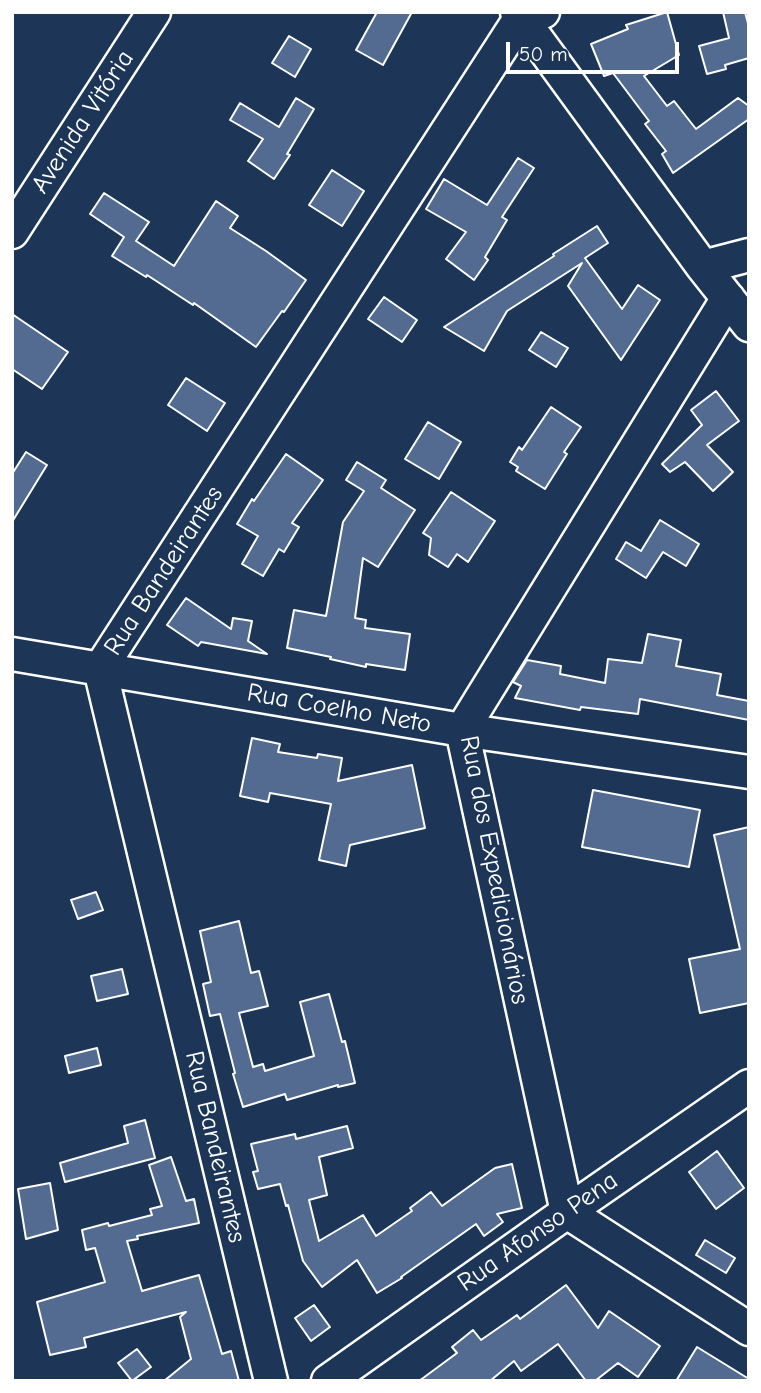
<!DOCTYPE html>
<html>
<head>
<meta charset="utf-8">
<style>
	body { margin:0 }
	#map { position:relative; width:761px; height:1393px; overflow:hidden; background:#1d3557; font-family:"Comic Neue",sans-serif }
	canvas { display:block }
	.frame { position:absolute; inset:0; border:14px solid #fff; pointer-events:none }
	.scale { position:absolute; left:506px; top:42px; width:173px; height:32px; box-sizing:border-box; border:4px solid #fff; border-top:0; padding-left:9px; font-size:21px; line-height:24px; white-space:nowrap; color:#fff; -webkit-text-stroke:5px #1d3557; paint-order:stroke }
</style>
</head>
<body>
<div id="map">
<canvas width="761" height="1393"></canvas>
<div class="frame"></div>
<div class="scale">50 m</div>
</div>
<script>
const c = document.querySelector('canvas').getContext('2d');
c.lineJoin = 'round';
function fillPath(path, color) { c.fillStyle = color; c.fill(path, 'evenodd'); }
function strokePath(path, color, width, dash) { c.strokeStyle = color; c.lineWidth = width; c.lineCap = dash ? 'butt' : 'round'; c.setLineDash(dash || []); c.stroke(path); }
function drawText(font, color, halo, rows, align = 'center') {
  c.font = font + ' "Comic Neue",sans-serif'; c.lineWidth = 5; c.setLineDash([]); c.textBaseline = 'middle'; c.strokeStyle = halo; c.fillStyle = color; for (const [text, x, y, turn = 0] of rows) {
    c.save(); c.translate(x, y); c.rotate((+turn || 0) * Math.PI / 180); c.textAlign = isNaN(turn) ? turn : align; if (halo) c.strokeText(text, 0, 0); c.fillText(text, 0, 0); c.restore();
  }
}
const building = new Path2D(`
	M377,12H412L383,65L356,50Z
	M667,12L679,55L644,76L667,106L674,101L696,129L738,98L749,106V119L673,173L662,154L666,151L645,124L649,121L613,73L604,76L591,44L628,29L626,25Z
	M723,12H745L749,27V58L725,65L726,69L707,74L699,46L729,38Z
	M289,36L311,49L295,77L272,63Z
	M296,98L314,109L287,154L290,155L274,179L248,161L263,139L230,120L240,103L279,127Z
	M518,158L534,168L502,217L507,220L485,257L488,260L474,280L446,259L466,232L426,209L444,179L487,205Z
	M332,170L364,191L342,226L309,205Z
	M104,193L149,222L136,241L174,266L216,201L238,216L230,228L266,251L306,280L284,312L282,311L256,347L194,303L193,305L147,275L146,277L112,256L124,237L90,214Z
	M597,226L608,243L585,258L622,309L638,285L660,300L621,360L568,286L582,263L507,311L484,351L444,327L554,256L553,254Z
	M384,297L417,320L402,342L368,319Z
	M12,314L68,352L42,389L12,369Z
	M541,332L568,348L556,367L529,350Z
	M186,378L225,403L207,431L168,405Z
	M716,391L739,421L707,445L733,472L713,491L685,462L670,472L662,464L702,425L691,410Z
	M551,407L581,427L564,452L567,454L545,489L516,471L518,467L510,462L519,447L522,450Z
	M428,422L461,442L439,479L405,459Z
	M26,452L47,465L12,522V474Z
	M286,454L323,480L292,523L299,527L284,552L279,549L263,576L242,564L258,536L237,524L252,499L254,501Z
	M357,462L386,480L381,488L415,510L378,567L363,558L355,618L366,620L365,628L410,634L405,670L366,664V667L330,659L331,657L287,648L294,610L326,616L343,522L364,491L346,480Z
	M451,492L495,521L468,562L457,554L448,567L429,555L431,538L423,533Z
	M660,520L699,544L686,566L663,552L646,578L616,559L626,542L641,551Z
	M186,598L231,629L233,618L252,621L248,641L267,654L201,642L198,646L167,625Z
	M648,634L681,640L676,666L721,674L717,695L749,701V720L640,699L638,714L581,707L580,710L515,698L521,686L513,682L527,660L561,666L560,674L605,683L608,659L642,663Z
	M252,738L280,744L278,752L317,758L318,754L342,758L338,781L412,765L425,828L350,845L346,866L319,860L331,804L270,793L268,802L240,796Z
	M593,790L700,810L689,867L582,847Z
	M749,827V1003L700,1013L689,959L740,949L714,835Z
	M96,892L103,910L78,919L71,900Z
	M239,921L251,973L259,971L268,1006L239,1013L253,1067L263,1064L265,1071L314,1056L300,1002L329,994L342,1042L345,1041L355,1083L338,1087V1085L287,1100L285,1094L243,1107L233,1074L235,1073L220,1014L210,1016L203,984L211,982L200,931Z
	M122,969L128,994L97,1001L91,976Z
	M97,1048L101,1065L69,1073L65,1056Z
	M145,1120L155,1158L65,1182L60,1163L128,1143L124,1126Z
	M347,1126L353,1148L319,1157L327,1195L309,1200L319,1241L363,1215L376,1236L412,1211L410,1208L431,1192L442,1206L495,1168L512,1164L522,1208L497,1214L503,1222L484,1236L476,1224L401,1277L402,1278L377,1293L357,1260L322,1287L303,1261L288,1205L286,1206L280,1184L258,1189L253,1172L258,1171L251,1144L295,1134L296,1139Z
	M717,1151L744,1188L716,1209L689,1172Z
	M171,1157L186,1201L194,1199L199,1223L137,1236L138,1239L127,1241L142,1291L199,1275L222,1354L231,1351L239,1381H164L191,1359L180,1317L186,1312L84,1338L86,1347L50,1355L37,1302L105,1282L95,1248L86,1250L82,1230L108,1223L109,1226L152,1215L150,1209L162,1206L149,1165Z
	M50,1183L58,1230L26,1239L18,1189Z
	M705,1240L735,1258L726,1273L696,1255Z
	M566,1285L598,1328L609,1311L660,1346L638,1377L618,1363L595,1381H586L558,1344L521,1371L514,1361L490,1381H419L457,1353L452,1347L473,1330L481,1340L517,1315L520,1319Z
	M314,1305L330,1327L311,1341L295,1318Z
	M697,1347L749,1379V1381H676Z
	M137,1349L151,1367L132,1381L118,1363Z`);
const minor = new Path2D(`
	M517,12L703,267L749,325
	M12,232L154,12
	M703,267L749,255
	M728,298L462,730L567,1212L749,1329
	M12,654L462,730L749,772
	M271,1381L100,669L521,17L543,12
	M328,1381L567,1212L749,1086`);
const streetNames = [
	["Avenida Vitória",83,122,-57],
	["Rua Bandeirantes",164,571,-57],
	["Rua Coelho Neto",339,709,10],
	["Rua dos Expedicionários",494,870,79],
	["Rua Bandeirantes",215,1147,77],
	["Rua Afonso Pena",538,1232,-35]
];
fillPath(building, '#536b91');
strokePath(building, '#fff', 2);
strokePath(minor, '#fff', 37);
strokePath(minor, '#1d3557', 32);
drawText('26px', '#fff', '#1d3557', streetNames);
</script>
</body>
</html>
